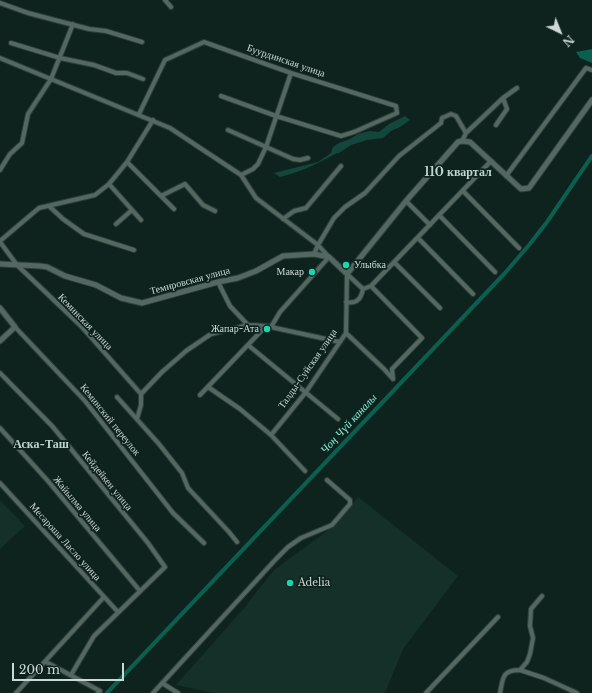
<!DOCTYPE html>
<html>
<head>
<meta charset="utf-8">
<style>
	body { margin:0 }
	#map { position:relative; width:592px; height:693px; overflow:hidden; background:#0f231e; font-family:"Libre Baskerville",serif }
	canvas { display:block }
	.north { position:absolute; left:540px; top:12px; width:40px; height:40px; -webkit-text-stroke:3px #0f231e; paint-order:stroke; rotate:137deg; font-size:11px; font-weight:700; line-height:16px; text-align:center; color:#ccd8d4 }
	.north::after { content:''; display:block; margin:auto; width:14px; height:18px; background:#ccd8d4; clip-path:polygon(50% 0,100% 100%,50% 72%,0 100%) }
	.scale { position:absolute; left:12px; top:663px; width:112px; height:18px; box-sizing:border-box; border:2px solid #ccd8d4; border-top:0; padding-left:5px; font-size:12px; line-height:14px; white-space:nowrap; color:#ccd8d4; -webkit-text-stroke:3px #0f231e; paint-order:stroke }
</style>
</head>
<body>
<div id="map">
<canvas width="592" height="693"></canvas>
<div class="north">N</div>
<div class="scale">200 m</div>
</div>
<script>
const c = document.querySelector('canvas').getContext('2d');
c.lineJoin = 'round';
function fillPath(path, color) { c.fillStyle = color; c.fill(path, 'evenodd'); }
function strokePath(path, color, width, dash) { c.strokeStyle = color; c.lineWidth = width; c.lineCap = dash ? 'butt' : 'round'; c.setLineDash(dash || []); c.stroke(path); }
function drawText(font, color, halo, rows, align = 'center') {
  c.font = font + ' "Libre Baskerville",serif'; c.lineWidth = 3.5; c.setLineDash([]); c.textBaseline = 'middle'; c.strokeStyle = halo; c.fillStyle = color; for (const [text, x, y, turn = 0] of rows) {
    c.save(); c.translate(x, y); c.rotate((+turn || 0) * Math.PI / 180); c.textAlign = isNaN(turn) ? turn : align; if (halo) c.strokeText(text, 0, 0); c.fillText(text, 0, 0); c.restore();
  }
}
const built = new Path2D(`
	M358,497L458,576L403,649L385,693H214L176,685L244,608L274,570L327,531Z
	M0,500L25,526L0,549Z`);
const green = new Path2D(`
	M405,116L410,120L400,127L391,131L383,138L367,140L351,145L339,153H337C317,164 303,171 280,177L274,173L318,162L331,153L333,147L339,143L350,139L358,134L370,131L379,132L389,124Z`);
const water = new Path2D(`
	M592,49V63L580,58L576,52Z`);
const canal = new Path2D(`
	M107,693L505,273L529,245L547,222L592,156`);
const minor = new Path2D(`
	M165,0L171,7
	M0,3L28,13L89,29L106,31L142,42
	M11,43L60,58L94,65L116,73H127L143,79
	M0,58L170,128L241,175L256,198L318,245L329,257L280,312L271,327
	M139,114L165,60L204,42L291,73L396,106L397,113L354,132L341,136L276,116L221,96
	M496,125L507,109L503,98
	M228,130L293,159L300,160L308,158
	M462,141L466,133L503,98L517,88
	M127,162L174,209
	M0,170L10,154L22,143L28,114L51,79L73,24
	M241,175L253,169L258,164L266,147L291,73
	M506,176L586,68L592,70
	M109,184L141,220
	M463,191L519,248
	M161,196L185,184L203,205L215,211
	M406,201L430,225
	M49,206L63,219L84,234L134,250
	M439,215L495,272
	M283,219L294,211L306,208L341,166
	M116,224L132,210
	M418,238L473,294
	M0,241L39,208L95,195L109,184L127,162L153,120
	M0,242L17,265L81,326L141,394V405L137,419
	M314,254L318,245L334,218L345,207L365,193L399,156L441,123L442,118L451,114L456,116L466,133
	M394,262L440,308
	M347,274L363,289
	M218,282L230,306L248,325
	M371,286L422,338L392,369L393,379
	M363,289L371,286L491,161
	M346,302C357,304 361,299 363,289
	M15,327L85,401L173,513L204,543
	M346,333L384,369L393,379
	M248,345L338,419
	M0,373L53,427L148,543L165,567L94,636L71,675
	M208,387L240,409L271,435L305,471
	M141,394L162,372L186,351L211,334L248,325L266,326L340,342
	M200,395L266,326
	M117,397L159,444L182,473L188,488L229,532L237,542
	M0,428L48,481L140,591
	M271,435L306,392L346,333L347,274
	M0,483L118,612
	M46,662L100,691L98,693
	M520,670L544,678L577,693
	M162,683L178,693
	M16,693L104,597
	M153,693L276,559L288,547L301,538L332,525L350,504V500L327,480
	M426,693L498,617
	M500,693C503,678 502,670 520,670L527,662L530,654L533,638L530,626L531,609L542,596`);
const tertiary = new Path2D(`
	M0,264L40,266L47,267L65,276L96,285L121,298L142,303L218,282L238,278L256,271L283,256L314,254L329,257L347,274L406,201L458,142L462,141L470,142L521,189L529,188L592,100
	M0,308L15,327L0,341`);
const markers = [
	[346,265,4,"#1bd5b1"],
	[312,272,4,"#1bd5b1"],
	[267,329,4,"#1bd5b1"],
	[290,583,4,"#1bd5b1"]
];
const streetNames = [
	["Буурдинская улица",286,61,19],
	["Темировская улица",190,281,-15],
	["Кеминская улица",85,322,46],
	["Талды-Суйская улица",308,369,-55],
	["Кеминский переулок",110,420,51],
	["Кейдейкен улица",107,481,51],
	["Жайылма улица",77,504,50],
	["Месароша Ласло улица",65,542,48]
];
const poiNames = [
	["Улыбка",354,265],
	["Макар",304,272,"right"],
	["Жапар-Ата",259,329,"right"],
	["Adelia",298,583]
];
const waterNames = [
	["Чоң Чүй каналы",349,424,-47]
];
const quarterNames = [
	["110 квартал",458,173],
	["Аска-Таш",41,445]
];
fillPath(built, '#143029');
fillPath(green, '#13473b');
fillPath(water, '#0a5f4e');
strokePath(canal, '#0a5f4e', 4);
strokePath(minor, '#313d39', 6);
strokePath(tertiary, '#313d39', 7);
strokePath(minor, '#526861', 4);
strokePath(tertiary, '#526861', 5);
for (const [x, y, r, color] of markers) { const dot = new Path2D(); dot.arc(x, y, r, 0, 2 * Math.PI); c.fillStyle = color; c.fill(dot); strokePath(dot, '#0f231e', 1.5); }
drawText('10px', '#ccd8d4', '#0f231e', streetNames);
drawText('10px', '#ccd8d4', '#0f231e', poiNames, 'left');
drawText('italic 11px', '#85f1d5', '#0f231e', waterNames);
drawText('bold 12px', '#bed6ce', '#0f231e', quarterNames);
</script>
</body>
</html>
